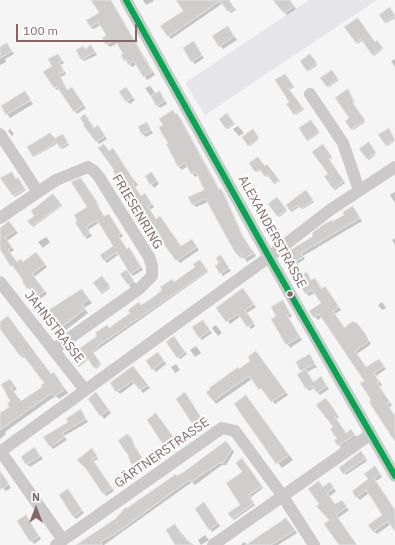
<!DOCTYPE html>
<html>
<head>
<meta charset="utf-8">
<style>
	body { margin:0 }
	#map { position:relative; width:395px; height:545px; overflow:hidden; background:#f5f5f6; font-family:"IBM Plex Sans",sans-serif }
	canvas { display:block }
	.north { position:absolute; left:16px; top:489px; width:40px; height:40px; -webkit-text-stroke:3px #fff; paint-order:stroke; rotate:0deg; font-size:11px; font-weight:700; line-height:16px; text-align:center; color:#856866 }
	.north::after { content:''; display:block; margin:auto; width:14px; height:18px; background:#856866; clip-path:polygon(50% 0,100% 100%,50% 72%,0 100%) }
	.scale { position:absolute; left:16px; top:24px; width:121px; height:18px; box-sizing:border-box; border:2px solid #856866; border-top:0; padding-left:5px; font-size:12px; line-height:14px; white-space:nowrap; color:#856866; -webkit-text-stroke:3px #fff; paint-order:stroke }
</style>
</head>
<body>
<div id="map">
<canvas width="395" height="545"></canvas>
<div class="north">N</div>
<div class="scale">100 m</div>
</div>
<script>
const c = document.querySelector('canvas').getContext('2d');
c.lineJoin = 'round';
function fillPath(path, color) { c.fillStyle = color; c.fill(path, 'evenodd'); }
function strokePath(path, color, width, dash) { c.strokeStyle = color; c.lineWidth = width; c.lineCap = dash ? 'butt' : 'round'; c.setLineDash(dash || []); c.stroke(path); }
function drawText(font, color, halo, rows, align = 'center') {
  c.font = font + ' "IBM Plex Sans",sans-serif'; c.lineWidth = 4; c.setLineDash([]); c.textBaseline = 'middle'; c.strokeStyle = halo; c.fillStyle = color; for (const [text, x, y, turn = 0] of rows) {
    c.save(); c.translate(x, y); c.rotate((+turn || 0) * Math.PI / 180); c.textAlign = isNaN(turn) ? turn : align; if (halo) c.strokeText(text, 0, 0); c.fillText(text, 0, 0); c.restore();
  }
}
const green = new Path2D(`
	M309,0H377L205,115L185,83Z`);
const shadow = new Path2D(`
	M92,0H105L115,7L155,75L147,80L137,64L132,67L125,60V54L118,43L110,47L107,44V36L101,25L93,29L90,26L100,14Z
	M143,0H153L154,1L146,5Z
	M177,0H229L236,10L231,13L223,3L171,39L162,27L184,11Z
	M276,0H290L296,9L287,15Z
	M391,10L395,18L387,23L386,22Z
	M346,28L375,43L378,42L383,49L374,56L363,40L357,44Z
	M230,30L237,40L223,49L220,46Z
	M194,43L204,58L195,64L192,61Z
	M7,44L14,54L5,59L6,62L0,65V49Z
	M93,49L97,55L84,61L82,59L86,50Z
	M310,55L317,65L309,71L301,62Z
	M60,58L64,63L61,65L66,74L61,77L68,91H74L86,108L77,114L59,89L57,90L55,88L54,67Z
	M395,59V67L391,61Z
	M332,72L339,80L329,87L328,86Z
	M286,76L294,87L289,90L304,109L296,115L290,102Z
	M150,86L156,94L159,92L162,95L167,104L160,108L157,105L145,88Z
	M126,88L135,100L130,104L127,101Z
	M349,91L354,102L353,104L365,122L353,130L346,121L350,118Z
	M27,95L33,104L10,118L2,106Z
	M173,112L180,117L220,190L224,193L245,240L256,256L247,262L243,256L241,258L238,255L208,202L196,207L193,204L206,190L199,175L195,177L188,166L182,170L179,167L167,145L169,143L164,126Z
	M228,115L235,124L228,129L220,119Z
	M312,122L319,133L308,141L307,140Z
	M146,123L153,133L146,137L143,134Z
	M238,126L244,133L239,136L233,129Z
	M10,129L14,134L12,136L8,131Z
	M94,129L101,130L107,139L99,144L97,141Z
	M254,131L259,139L250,146L249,145Z
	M389,131L395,141L388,146L387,145Z
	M64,136L69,145L62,149L58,143L34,157L33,156L55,139Z
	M370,145L376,154L369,160L361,149Z
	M324,147L332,158L329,160L345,183L335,190L325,176L329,174Z
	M113,150L138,185L135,187L141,197L145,194L154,207L150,210L157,220L163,221L182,247L195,244L199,250L180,263L177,260L146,216L148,215L123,180L118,178L109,152Z
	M251,163L268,166L280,181L275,184L269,175L267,177L261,170L257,172Z
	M152,173L159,184L154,188L146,176Z
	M2,179L19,180L26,190L15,197Z
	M81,179L99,205L98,206L105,217L111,218L123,236L120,238L127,250L129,248L132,251L143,270L133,276L119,254L107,263L104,260L114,246L100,222L88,230L92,236L87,239L85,236L89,208Z
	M307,192L314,202L303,209L300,206L292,212L287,205Z
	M395,192V203L390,195Z
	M53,195L62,206L33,227L29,221L36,216Z
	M278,199L287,211L279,217L269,204Z
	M353,207L362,221L303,256L305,259L290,268L288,265L315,236L346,215Z
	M9,222L18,233L7,241L14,250L10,253L17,263H23L36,253L47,267L34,277L47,294L39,300L28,288L0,248V229Z
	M46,237L50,242L43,248L38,242Z
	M395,238V245L392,240Z
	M221,256L231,271L223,276L221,273Z
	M201,262L208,272L93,353L101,365L96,369L89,359L79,367L78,366L76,352L196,267Z
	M306,273L312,281L315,279L318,282L322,289L327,290L341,310L335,314L345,328L356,323L367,337L371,344L357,354L367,368L379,360L386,369L376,376L382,385L379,387L392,405L389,408L395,416V442L373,400L365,381L322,317L318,320L315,317L322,303L315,293L309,296L306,293Z
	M122,274H129L136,284L131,288Z
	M103,278L110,288L102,294L101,292Z
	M82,290L92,303L84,308L88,313L66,330L51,310Z
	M245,292L256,307L247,313L255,326L251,329L241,316L230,324L218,308Z
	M283,302L292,316L289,318L302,340L290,348L272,319L278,316Z
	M382,302L386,308L382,310L378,305Z
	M8,317L52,375L56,376L68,393L59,399L56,396L51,399L5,432L6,434L0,439V415L11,407L10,380L17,389L14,391L21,402L43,387L45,383L25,356L23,358L20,355L0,327V323Z
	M205,324L212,333L202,340L199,337Z
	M216,325L222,333L218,336L212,328Z
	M176,340L187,354L180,359L178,357Z
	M196,346L201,353L195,357L190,350Z
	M258,355L288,395L275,404L252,379L216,404L208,392L229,376L228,374L237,368L239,370Z
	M161,356L166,364L156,372L153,369Z
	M309,356L317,367L307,372L314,382L323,380L329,389L320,395L314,388L309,391L298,375L303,372L301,370Z
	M176,364L180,370L175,373L171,367Z
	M133,367L150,388L143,393L135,383L120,394L111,383Z
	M185,394L206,425L199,430L178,399Z
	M99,397L111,413L104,419L89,399Z
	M250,401L293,460L282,468L235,405Z
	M328,402L339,417L336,419L346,434L353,433L357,437L341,448L336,441L338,439Z
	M81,411L88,422L64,436L67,440L53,449L50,446Z
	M159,417L177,446L169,452L149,420Z
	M130,438L148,467L141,472L131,462Z
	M229,445L234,452L226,465H222L195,485L192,482L104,545H81L128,509Z
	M35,449L43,459L30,467L27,464Z
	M92,450L98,459L94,461L114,491L106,496L87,468L78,460Z
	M363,455L367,461L346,475L344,473Z
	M244,462L263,488L250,498L255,505L234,520L232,518L242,505Z
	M378,470L382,477L376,481L395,510V529L391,524L377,534L374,531L383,515L369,493L360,500L357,497Z
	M1,473L11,488L6,491L2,487L0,489Z
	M332,486L336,491L329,497L335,505L344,504L349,510L338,518L353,545H340L331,520L320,504L323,488Z
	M71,493L84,513L76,519L73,516Z
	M207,506L220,526L212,532L210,529Z
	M28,519L41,539L34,544L18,522Z
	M289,522L297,533L278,545H251Z
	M174,525L177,528L192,545H176Z
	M205,535L209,540L201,545L198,540Z
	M244,542L248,545H241Z`);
const building = new Path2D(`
	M91,0H111L152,72L143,77L134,61L128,65L126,60L124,61L121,55L123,54L115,40L106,45L102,38L106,35L98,22L90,27L86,20L99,13Z
	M176,0H229L234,8L228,12L220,1L168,37L160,26L183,11Z
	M273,0H290L294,6L284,13Z
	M390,7L395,16L385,23L379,15Z
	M358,18L375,42L377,40L383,48L372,55L361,39L356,43L344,27Z
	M228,26L234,36L219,47L212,36Z
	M194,41L202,55L191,62L183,48Z
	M7,43L12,51L0,58V47Z
	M91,45L95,52L81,60L76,50L83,46L85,49Z
	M58,54L62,60L59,62L64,72L59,74L67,90L72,87L84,105L74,112L57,87L54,88L43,72L52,66L48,59Z
	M310,54L317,63L307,71L300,61Z
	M332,70L338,79L327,87L320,78Z
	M285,74L293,85L289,89L303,108L294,115L286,104L289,102L275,80Z
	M126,87L133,97L126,102L119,92Z
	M348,89L354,101L352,102L365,120L351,130L345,121L349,118L335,98Z
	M25,91L31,100L6,115L1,106Z
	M160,91L165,101L156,106L151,96Z
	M173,110L175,114L177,113L219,190L221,188L242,235L254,253L243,259L240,253L237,255L233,249L205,198L192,205L188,197L204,190L196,172L191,174L185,163L178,167L166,144L168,143L161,132L159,127L163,125L159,119Z
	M227,113L234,123L226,129L219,119Z
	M85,114L94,128L98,125L105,136L96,142L83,125L84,124L80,118Z
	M311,120L319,131L307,141L299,128Z
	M147,122L151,130L142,135L138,127Z
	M389,128L395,140L386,146L378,135Z
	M253,129L259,138L248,146L242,137Z
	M50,133L55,138L63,134L68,143L60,148L56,142L33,157L27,147Z
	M369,142L376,153L367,159L359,149Z
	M104,144L109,151L113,148L135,182L133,184L141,196L145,193L152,204L148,206L156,219L160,216L181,246L192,239L197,247L176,261L160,239L162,238L151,222L150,223L145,216L146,215L136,199L134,200L119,177L118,179L113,171L114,170L98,148Z
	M323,144L332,157L329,159L344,181L333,189L324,176L328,174L312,152Z
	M258,157L265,166L267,164L279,180L274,184L267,175L265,177L259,169L255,172L249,163Z
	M12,172L16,179L18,177L25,189L13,196L0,178Z
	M152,172L157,181L150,185L145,176Z
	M81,178L97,202L96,203L104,216L109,214L121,233L118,235L127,249L129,247L141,267L130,274L117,252L104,261L100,255L113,246L97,220L86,227L90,233L84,237L75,222L77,221L74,215L87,207L71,182Z
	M306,190L313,200L301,209L298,205L290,211L286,205Z
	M53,194L62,205L32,226L27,221L34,216L31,211Z
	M277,197L287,210L277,216L268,204Z
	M353,206L360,218L301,253L303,257L287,266L282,258L290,253L289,251L313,236L312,233L324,224L332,220L333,221L344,215L343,212Z
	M9,221L16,230L5,237L12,247L8,250L17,262L21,259L23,262L36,252L45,264L32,274L45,291L36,297L28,288L27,289L22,281L23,280L12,265L11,267L0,249V228Z
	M221,255L229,268L220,274L215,266L219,263L216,258Z
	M200,260L208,271L99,345L93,352L101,364L94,368L88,359L78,366L68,352L74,348L76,351L97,336L95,333L107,325L109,328L130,313L128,310L139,302L141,305L152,298L162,290L160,287L172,279L174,282L195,267L193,264Z
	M127,270L134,281L128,285L120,274Z
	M307,272L311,280L315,278L321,289L325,286L339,307L333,311L344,328L353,321L354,323L356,322L365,333L369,341L355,351L366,367L379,359L384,366L374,373L379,382L377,383L390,402L387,404L395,416V442L369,402L371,400L360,383L364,381L319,314L314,318L309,311L321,303L312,290L305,294L301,286L306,283L301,275Z
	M102,276L110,286L101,293L93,283Z
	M243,288L254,304L245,310L254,323L247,327L238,314L226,322L216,308Z
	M82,289L89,299L82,304L85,309L62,327L49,310Z
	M283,300L290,313L287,315L300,337L286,345L271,319L276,316L271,307Z
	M8,316L51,374L54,372L65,389L55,396L52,393L0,430V413L9,407L7,403L10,401L1,384L10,379L15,386L11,388L21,401L42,387L41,385L44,383L22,354L20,356L0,329V322Z
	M203,320L210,330L199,338L192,327Z
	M174,336L185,352L177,358L166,342Z
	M256,351L286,392L271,402L261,388L259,390L249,376L213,401L206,392L210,389L209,388L238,367L239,369L250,361L248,357Z
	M158,352L164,361L152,370L146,361Z
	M310,354L315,364L300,371L296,362Z
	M133,366L148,385L140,390L132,381L116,392L110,383Z
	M306,369L313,382L321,376L327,386L317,393L312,386L306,389L297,375Z
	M96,392L109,410L100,416L88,399Z
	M185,392L204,422L195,428L176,399Z
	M246,395L287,452L289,455L276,464L234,404Z
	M326,398L338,415L335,417L346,433L351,429L355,435L338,446L334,440L337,439L330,429L333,427L316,405Z
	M81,409L86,419L62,433L65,437L50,447L43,437L68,422L66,419Z
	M156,413L174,438L175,443L166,449L147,420Z
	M127,434L131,437L136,449L146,464L137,470L130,462L128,455L118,441Z
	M226,441L232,449L223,463H219L191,482L189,480L115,534L100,542L102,545H76L115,519L126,507L127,508L176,474L177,476L185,471Z
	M35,447L40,456L26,465L21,457Z
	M92,448L97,456L92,459L112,488L103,494L86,469L77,460Z
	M361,451L366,458L343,474L339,468Z
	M242,458L262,486L249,495L254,503L232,519L228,513L240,505L226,483L242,472L236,463Z
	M375,466L380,473L374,478L395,510V532L388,521L373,532L368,525L382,515L376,505L366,490L356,498L352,491L368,479L364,474Z
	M0,470L9,484L0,490Z
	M319,481L323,487L330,482L334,488L327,493L335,504L342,500L347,507L336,515L357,545H339L324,524L329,520L316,506L319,504L308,489Z
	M68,489L82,510L73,517L59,495Z
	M204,502L218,523L209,530L195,509Z
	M26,515L39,536L30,542L17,521Z
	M286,518L295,530L283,538L271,545H246Z
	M175,524L183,537L194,545H175L166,530Z`);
const minor = new Path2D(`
	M126,0L269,257L395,476
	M310,94L343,143L359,190
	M0,134L38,192
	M0,218L56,180L88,167L94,171L99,177L149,257L152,266V276L139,289L54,349
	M0,282L85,390
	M0,452L269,257L330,210L395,167
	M1,452L63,540
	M56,545L222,428L235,431L282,495L314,545
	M213,545L371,434`);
const bus1 = new Path2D(`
	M126,0L269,257L395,476`);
const markers = [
	[290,294,3.5,"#856866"]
];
const streetNames = [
	["FRIESENRING",137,212,59],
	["ALEXANDERSTRASSE",272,232,61],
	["JAHNSTRASSE",54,327,52],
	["GÄRTNERSTRASSE",162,453,-35]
];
fillPath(green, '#e6e5ea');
fillPath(shadow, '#0003');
fillPath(building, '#d0cdcd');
strokePath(building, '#e5e5e6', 1);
strokePath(minor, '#cbc9c9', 12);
strokePath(bus1, '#00a651', 6);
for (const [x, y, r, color] of markers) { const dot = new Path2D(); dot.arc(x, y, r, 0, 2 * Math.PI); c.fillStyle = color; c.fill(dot); strokePath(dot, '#fff', 1.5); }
drawText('13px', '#856866', '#fff', streetNames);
</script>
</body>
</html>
